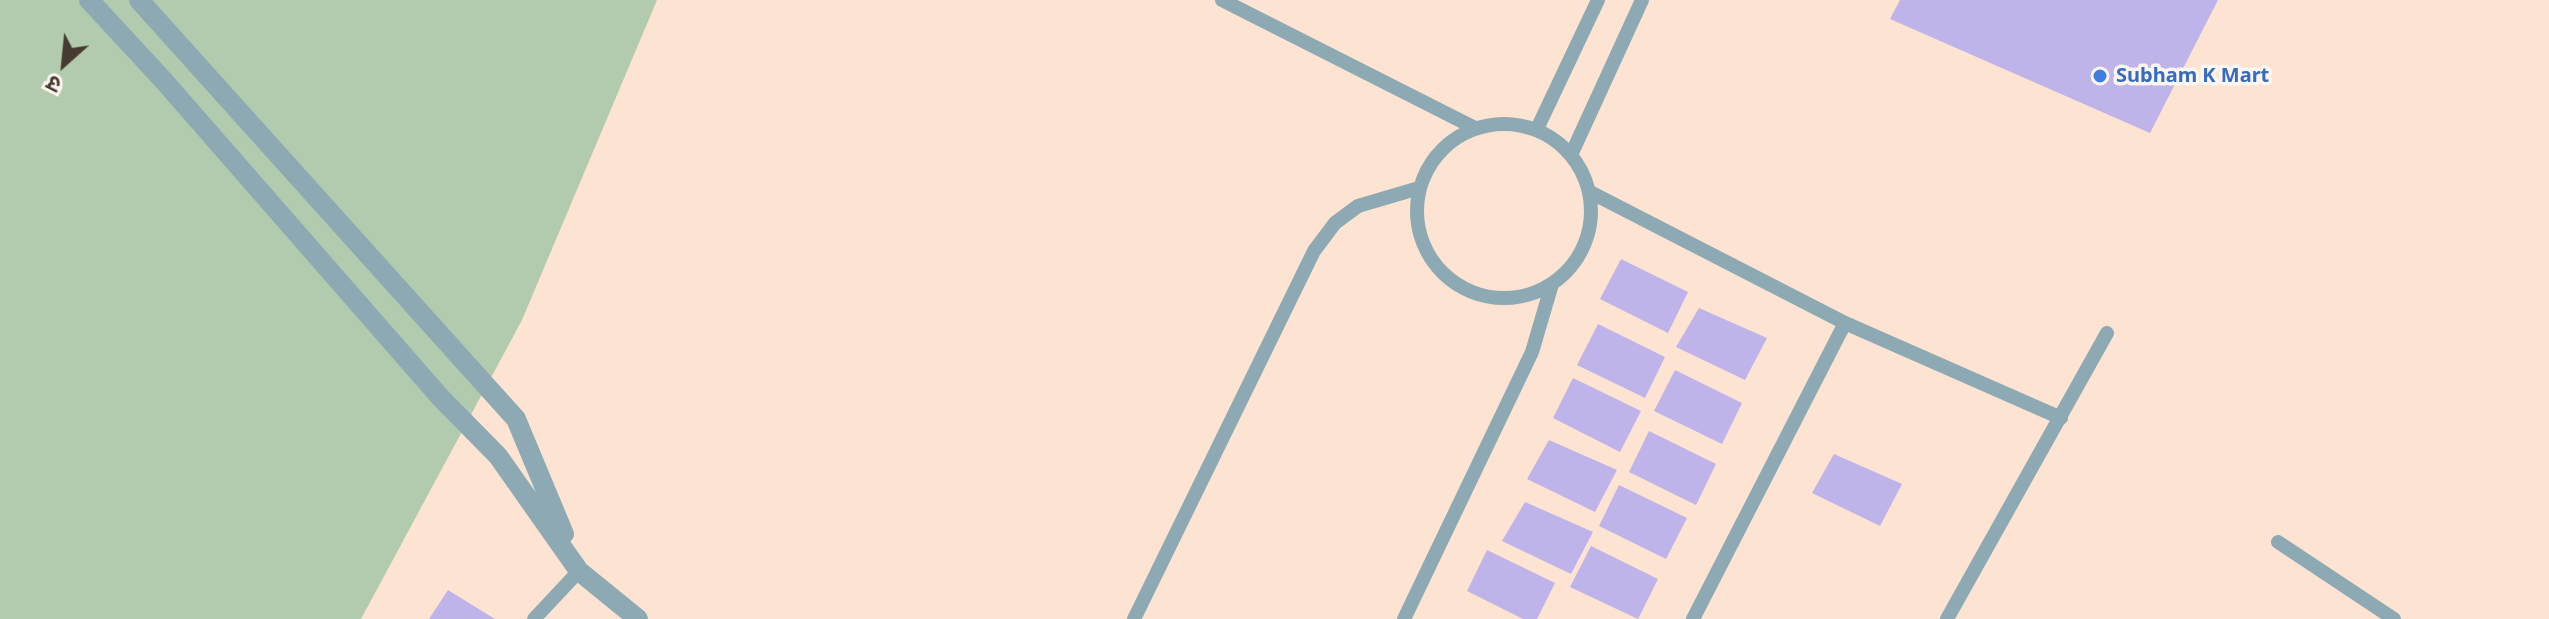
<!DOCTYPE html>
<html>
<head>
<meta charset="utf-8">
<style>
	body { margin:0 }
	#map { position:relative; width:2549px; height:619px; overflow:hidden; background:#fde3d2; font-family:"Noto Sans","Noto Sans Devanagari",sans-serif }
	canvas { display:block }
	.north { position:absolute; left:24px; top:24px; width:80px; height:80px; -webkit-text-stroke:6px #fcf5f0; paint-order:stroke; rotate:207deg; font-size:22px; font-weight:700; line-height:32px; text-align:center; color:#463a31 }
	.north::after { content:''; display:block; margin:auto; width:28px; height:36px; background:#463a31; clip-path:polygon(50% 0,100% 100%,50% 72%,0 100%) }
</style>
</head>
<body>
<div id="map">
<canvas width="2549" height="619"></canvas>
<div class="north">उ</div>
</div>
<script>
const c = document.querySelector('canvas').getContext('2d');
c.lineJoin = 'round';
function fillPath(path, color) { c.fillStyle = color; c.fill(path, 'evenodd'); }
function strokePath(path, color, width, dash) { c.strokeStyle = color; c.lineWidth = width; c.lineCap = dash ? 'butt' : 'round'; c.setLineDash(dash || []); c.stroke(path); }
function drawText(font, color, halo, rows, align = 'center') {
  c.font = font + ' "Noto Sans",sans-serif'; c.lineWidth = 7; c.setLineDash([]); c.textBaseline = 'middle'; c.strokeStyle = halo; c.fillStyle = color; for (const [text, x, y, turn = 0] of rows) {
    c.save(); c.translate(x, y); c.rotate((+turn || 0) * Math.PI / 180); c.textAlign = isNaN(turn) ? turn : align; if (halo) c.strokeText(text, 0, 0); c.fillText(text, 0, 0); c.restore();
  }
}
const green = new Path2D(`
	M0,0H657L522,320L361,619H0Z`);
const building = new Path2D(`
	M1900,0H2218L2150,133L1890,19Z
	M1621,259L1688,292L1668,333L1600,299Z
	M1699,308L1767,338L1745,380L1676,347Z
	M1598,324L1665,357L1645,398L1577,365Z
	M1675,370L1742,403L1722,444L1654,411Z
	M1573,378L1641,411L1620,452L1553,418Z
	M1649,431L1716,464L1696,505L1629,472Z
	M1549,440L1617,470L1595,512L1527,479Z
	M1834,454L1902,484L1880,526L1812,493Z
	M1619,485L1687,518L1666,559L1599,526Z
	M1525,502L1593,532L1571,574L1502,541Z
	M1591,546L1658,579L1638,619L1570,587Z
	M1487,550L1555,583L1537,619H1523L1467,591Z
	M448,590L495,619H429Z`);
const service = new Path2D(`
	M1222,0L1475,128
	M1417 211a87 87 0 1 1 174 0a87 87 0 1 1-174 0Z
	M1537,129L1598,0
	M1571,155L1642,0
	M1590,192L1845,323L2061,418
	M2278,542L2394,619
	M534,619L579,571
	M1134,619L1314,251L1335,223L1358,206L1419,188
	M1404,619L1532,352L1552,284
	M1693,619L1845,323
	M1947,619L2107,333`);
const minor = new Path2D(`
	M89,0L164,81L440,397L498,456L579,571L638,619
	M139,0L516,419L564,534`);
const markers = [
	[2100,76,8,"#3f7fe0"]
];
const shopNames = [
	["Subham K Mart",2116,76]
];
fillPath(green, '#b2cbae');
fillPath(building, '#beb4ea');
strokePath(service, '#8da9b3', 14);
strokePath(minor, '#8da9b3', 20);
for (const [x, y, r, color] of markers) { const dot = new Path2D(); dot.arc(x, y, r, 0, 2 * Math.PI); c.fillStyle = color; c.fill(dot); strokePath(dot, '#fcf5f0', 3); }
drawText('bold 20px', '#366cbe', '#fcf5f0', shopNames, 'left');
</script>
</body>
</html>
